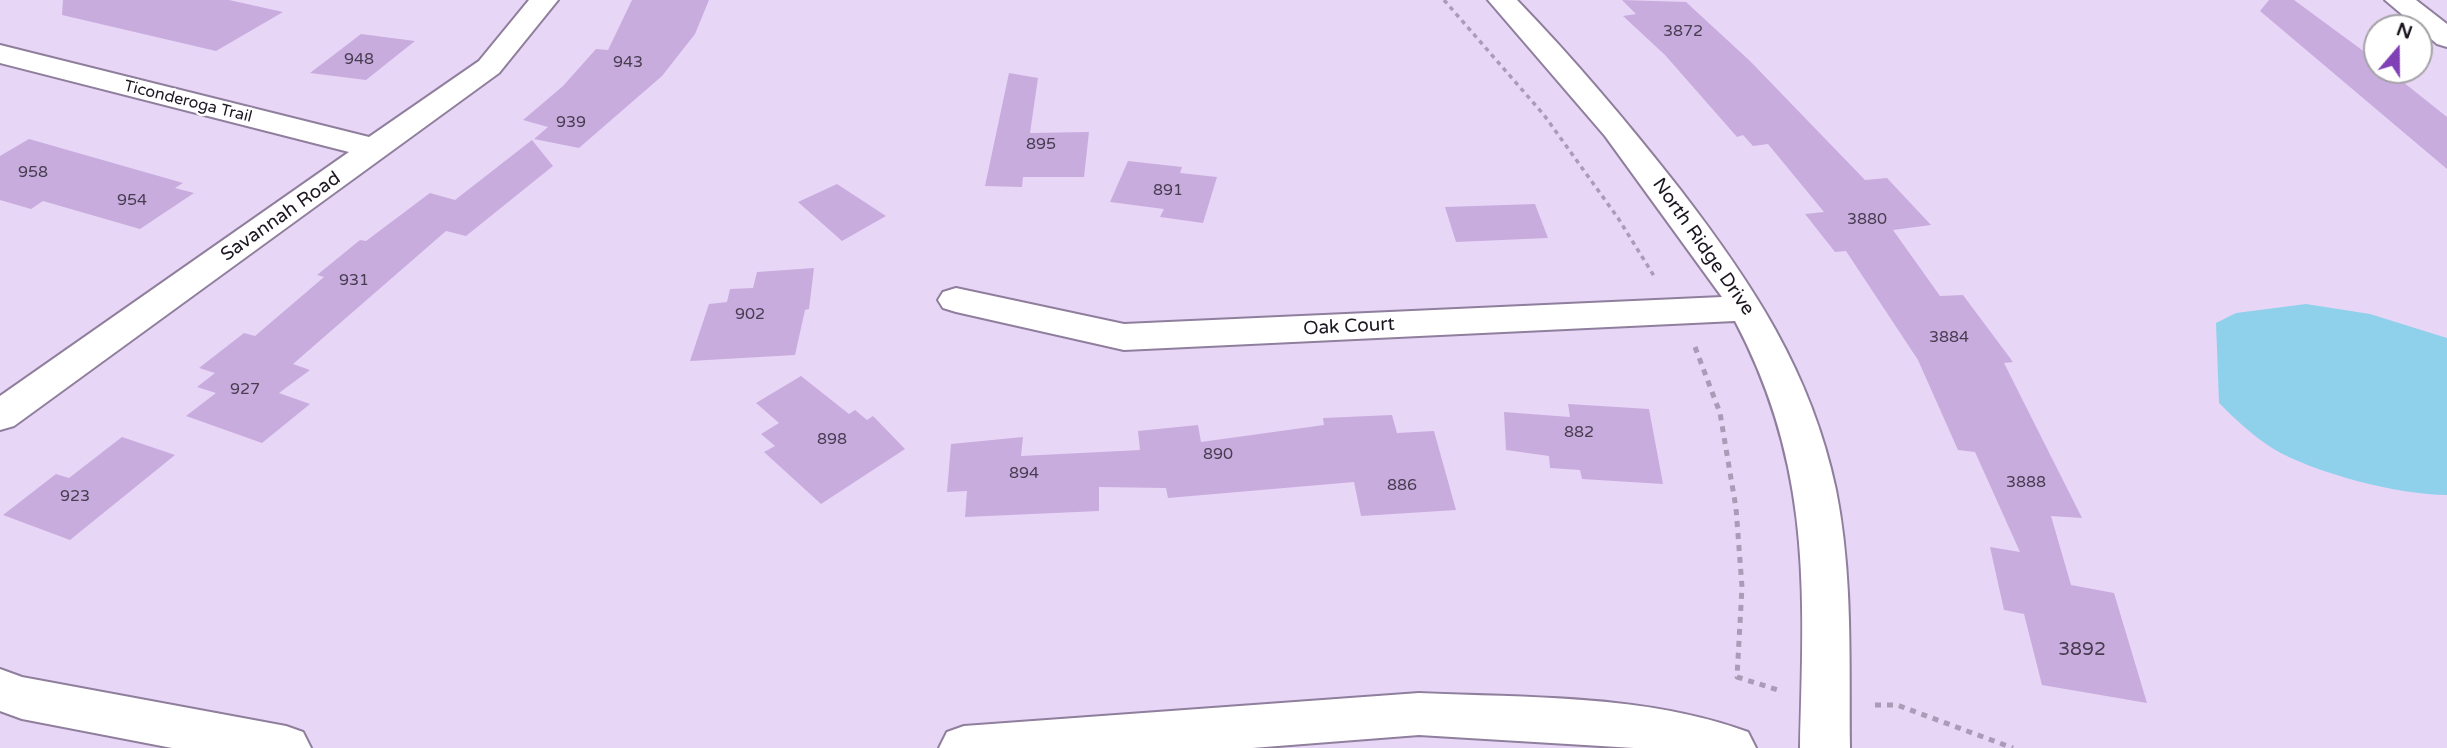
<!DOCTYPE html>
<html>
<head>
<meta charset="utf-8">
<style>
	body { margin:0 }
	#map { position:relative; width:2447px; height:748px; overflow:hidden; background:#e8d6f7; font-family:"Varela Round",sans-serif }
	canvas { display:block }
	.north { position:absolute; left:2363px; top:14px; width:70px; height:70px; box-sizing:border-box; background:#fff; border:2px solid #a4a2a6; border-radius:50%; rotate:20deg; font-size:19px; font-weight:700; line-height:28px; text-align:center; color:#1c1621 }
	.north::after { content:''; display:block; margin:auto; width:24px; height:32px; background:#8041b6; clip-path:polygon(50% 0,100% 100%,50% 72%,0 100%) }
</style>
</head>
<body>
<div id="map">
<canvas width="2447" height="748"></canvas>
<div class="north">N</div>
</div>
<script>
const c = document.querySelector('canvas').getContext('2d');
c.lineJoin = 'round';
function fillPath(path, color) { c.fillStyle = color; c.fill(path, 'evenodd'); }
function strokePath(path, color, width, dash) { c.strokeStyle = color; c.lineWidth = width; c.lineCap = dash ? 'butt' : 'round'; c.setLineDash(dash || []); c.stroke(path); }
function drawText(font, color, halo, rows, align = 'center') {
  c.font = font + ' "Varela Round",sans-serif'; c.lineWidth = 5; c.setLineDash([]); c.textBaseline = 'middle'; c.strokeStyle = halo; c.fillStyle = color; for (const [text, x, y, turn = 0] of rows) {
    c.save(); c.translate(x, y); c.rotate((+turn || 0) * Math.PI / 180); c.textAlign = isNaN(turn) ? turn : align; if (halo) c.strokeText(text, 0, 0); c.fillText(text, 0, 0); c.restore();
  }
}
const water = new Path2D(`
	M2306,304L2370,314L2447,338V495C2399,495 2313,473 2272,448C2252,435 2236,420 2219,403L2216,323L2236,313Z`);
const building = new Path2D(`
	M63,0H229L283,12L216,51L62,15Z
	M632,0H709L695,34L662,76L579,148L534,139L548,127L523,120L563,86L596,49L608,50Z
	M1622,0L1686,2L1750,61L1865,180L1887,178L1931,225L1893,230L1940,296L1963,295L2013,362L2004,363L2082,518L2051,516L2071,585L2114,593L2147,703L2042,685L2024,614L2004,610L1990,547L2020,552L1975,452L1958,450L1918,360L1846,251L1835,252L1805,214L1824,212L1768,144L1753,146L1743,135L1737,137L1665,55L1623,16L1636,14Z
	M2269,0H2294L2377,61V70H2388L2447,117V169L2260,11Z
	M361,34L415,41L366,80L310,73Z
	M1009,73L1038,78L1030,133L1089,132L1084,177H1023L1022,187L985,186Z
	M29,139L183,183L175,188L194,193L140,229L43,201L31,209L0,200V156Z
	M532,140L553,166L466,236L446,231L293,364L310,370L279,393L310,404L262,443L186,416L216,393L197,387L215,373L199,368L244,333L255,336L324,277L317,275L360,240L366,241L430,193L455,200Z
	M1128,161L1182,167L1180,173L1217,177L1203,223L1160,217L1164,209L1110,202Z
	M837,184L886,216L842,241L798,202Z
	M1535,204L1548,238L1456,242L1445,207Z
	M814,268L809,309L805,310L795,355L690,361L709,304L727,302L730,289L753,288L757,272Z
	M801,376L849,414L855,410L867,420L873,416L905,449L821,504L764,452L775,446L761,434L779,423L756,403Z
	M1568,404L1649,409L1663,484L1582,479L1580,470L1550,468L1549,456L1506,450L1504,412L1570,417Z
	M1392,415L1397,433L1434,431L1456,510L1361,516L1354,482L1168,498L1166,488L1099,487V511L965,517L967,491L947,492L951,444L1023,437L1021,456L1140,450L1138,431L1198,425L1201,442L1324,425L1323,418Z
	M122,437L175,455L70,540L3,515L56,474L69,478Z`);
const pathFar1 = new Path2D(`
	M1444,0L1544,115L1618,218L1654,276`);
const path = new Path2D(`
	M1695,347L1720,413L1736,508L1742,587L1737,677L1778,690
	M1875,705H1897L2013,748`);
const street = new Path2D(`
	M529,0H558L499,73L14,426L0,430V396L349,152L0,63V45L369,137L479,61Z
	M1488,0H1517C1575,60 1628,123 1679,188C1752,283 1811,371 1836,490C1853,575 1849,662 1850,748H1800C1804,590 1812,467 1735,321L1124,350L956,312L943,308L938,300L943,292L956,288L1124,324L1722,297L1605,136Z
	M2385,0H2416L2447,24V47L2437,44Z`);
const secondary = new Path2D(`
	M0,669L22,677L286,726L303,732L311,748H172L22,719L0,711Z
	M1419,693C1528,698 1645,694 1748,732L1756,748H1634L1419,735L1252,748H939L947,732L964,726Z`);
const numberNames = [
	["3872",1683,32],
	["948",359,60],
	["943",628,63],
	["939",571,123],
	["895",1041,145],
	["958",33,173],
	["891",1168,191],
	["954",132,201],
	["3880",1867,220],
	["931",354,281],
	["902",750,315],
	["3884",1949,338],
	["927",245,390],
	["882",1579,433],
	["898",832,440],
	["890",1218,455],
	["894",1024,474],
	["3888",2026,483],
	["886",1402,486],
	["923",75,497]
];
const farStreetnames = [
	["Ticonderoga Trail",188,102,14]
];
const streetNames = [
	["Savannah Road",281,217,-35],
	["North Ridge Drive",1703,247,55],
	["Oak Court",1349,327,-3]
];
const nearNumbernames = [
	["3892",2082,650]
];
fillPath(water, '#8fd1eb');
fillPath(building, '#c8acde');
strokePath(street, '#8f7e9c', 4);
strokePath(secondary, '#8f7e9c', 4);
strokePath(pathFar1, '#aa9cb6', 3.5, [4.5, 4.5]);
strokePath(path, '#aa9cb6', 5, [6, 6]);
fillPath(street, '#fff');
fillPath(secondary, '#fff');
drawText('16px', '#473c50', null, numberNames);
drawText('16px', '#1c1621', '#fff', farStreetnames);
drawText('19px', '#1c1621', '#fff', streetNames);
drawText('19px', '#473c50', null, nearNumbernames);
</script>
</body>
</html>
